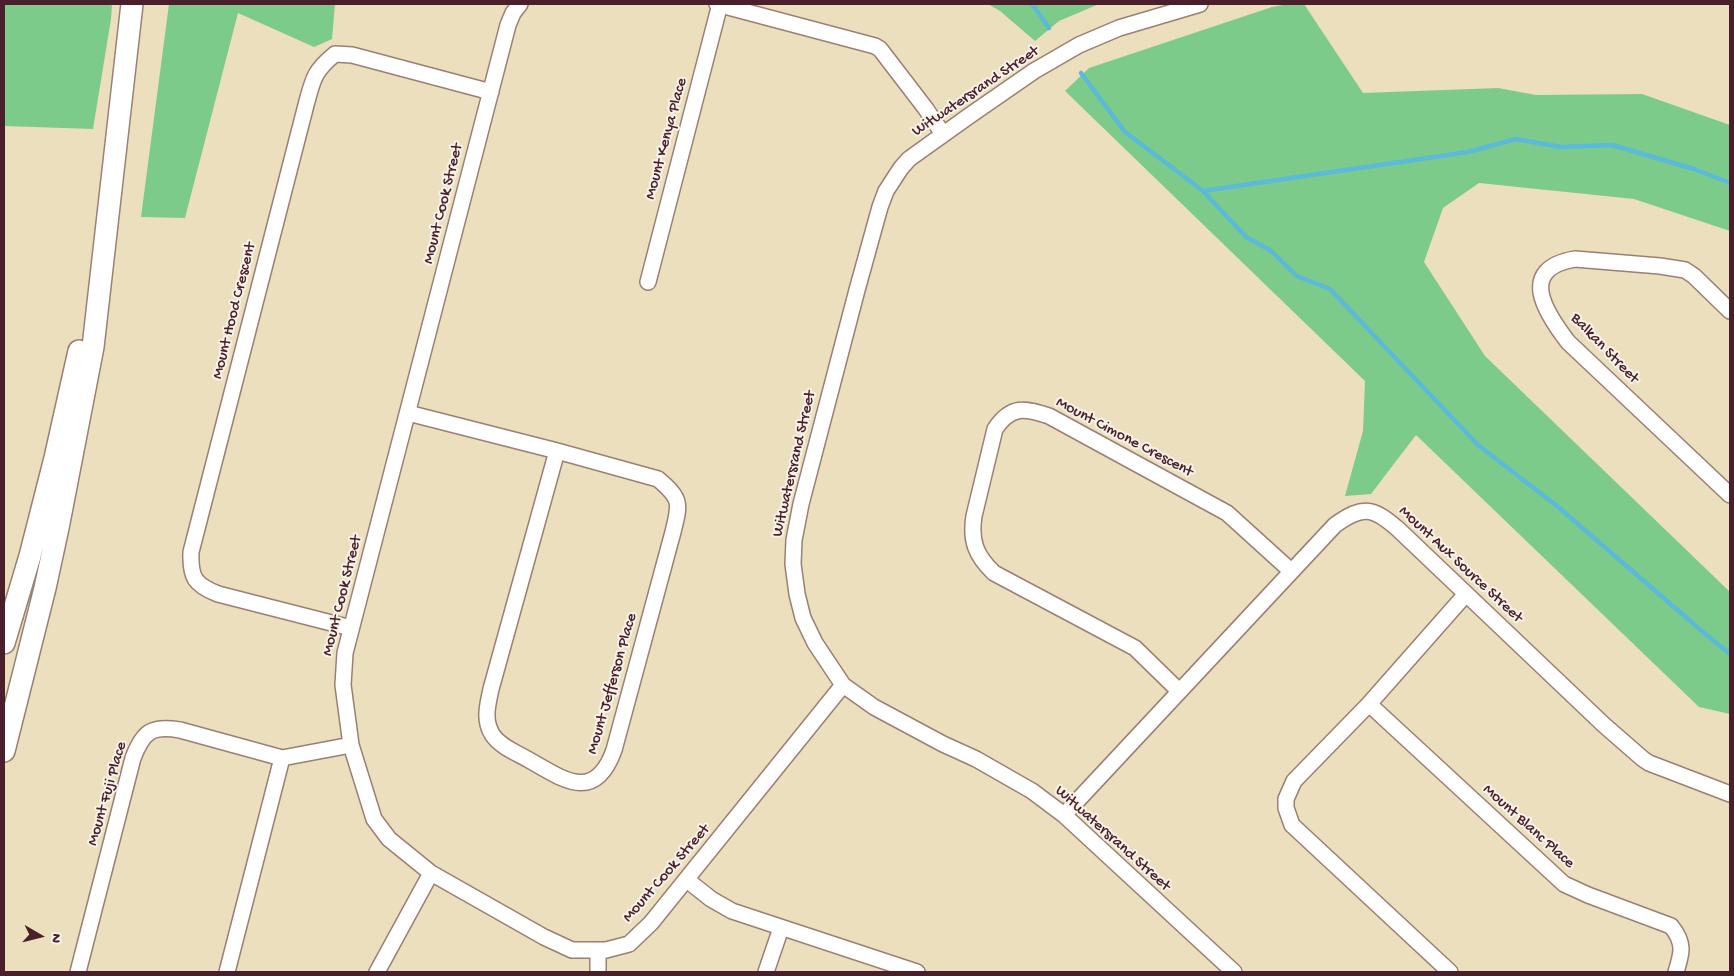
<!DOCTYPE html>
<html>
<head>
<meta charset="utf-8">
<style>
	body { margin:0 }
	#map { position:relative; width:1734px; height:976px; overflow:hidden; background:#ecdfbd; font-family:"Gochi Hand",sans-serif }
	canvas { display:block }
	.frame { position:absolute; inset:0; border:5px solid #4a1f2b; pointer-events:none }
	.north { position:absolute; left:15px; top:911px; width:50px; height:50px; -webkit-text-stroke:4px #f7f3e8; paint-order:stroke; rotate:98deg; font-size:14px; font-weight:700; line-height:20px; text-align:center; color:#4a1f2b }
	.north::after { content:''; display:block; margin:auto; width:18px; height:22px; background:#4a1f2b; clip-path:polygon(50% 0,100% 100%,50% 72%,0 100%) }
</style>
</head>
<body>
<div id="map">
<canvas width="1734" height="976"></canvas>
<div class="frame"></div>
<div class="north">N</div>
</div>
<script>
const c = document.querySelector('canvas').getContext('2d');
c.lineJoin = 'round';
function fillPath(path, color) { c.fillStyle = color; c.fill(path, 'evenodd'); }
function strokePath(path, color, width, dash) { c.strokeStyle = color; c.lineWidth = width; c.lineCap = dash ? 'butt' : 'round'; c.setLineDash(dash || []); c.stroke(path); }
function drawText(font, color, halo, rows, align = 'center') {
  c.font = font + ' "Gochi Hand",sans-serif'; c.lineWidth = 4; c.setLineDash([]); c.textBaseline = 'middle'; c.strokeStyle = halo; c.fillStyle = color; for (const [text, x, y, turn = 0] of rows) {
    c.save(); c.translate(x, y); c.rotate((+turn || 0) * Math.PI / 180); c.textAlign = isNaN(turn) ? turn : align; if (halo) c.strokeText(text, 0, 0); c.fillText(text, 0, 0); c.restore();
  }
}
const green = new Path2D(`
	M4,4H112L111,19L93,129L4,126Z
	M169,4H335L332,39L314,47L238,13L185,218L141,217Z
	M988,4H1099L1059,21L1035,41L1000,11Z
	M1288,4H1304L1363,93L1498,88L1536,95L1642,94L1730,125V231L1634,199L1479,183L1443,208L1424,262L1485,356L1730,592V714L1699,707L1416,435L1371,494L1345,496L1363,431L1365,381L1065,91L1089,68L1272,7Z`);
const stream = new Path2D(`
	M1032,4L1049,28
	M1081,73L1125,132L1203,191L1468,152L1516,139L1561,147L1612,145L1694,169L1730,183
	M1203,191L1246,237L1270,250L1297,276L1330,289L1478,445L1557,506L1703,632L1730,654`);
const street = new Path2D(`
	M520,4L513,13L508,25L345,653L343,685L351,745L374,819L389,839L431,873L544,937L572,950H606L629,944L651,923L843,685
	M717,4L875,46L880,49L926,109L943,134
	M1200,4L1119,28L1079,45L1034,71L969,116L909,159L901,168L886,191L880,207L857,290L801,504L794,540L793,564L797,594L803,618L815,643L843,685L874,707L943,744L976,759L1032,791L1064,815L1234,972
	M648,282L720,4
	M1730,311L1694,276L1685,270L1660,266L1575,259C1517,269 1545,312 1568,342L1730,495
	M408,413L557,451L658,479C682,499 680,504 673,532L614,750C595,803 564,780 529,760C517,753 499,746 492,734C483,719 488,704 491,689L557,451
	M351,628L218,594C195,585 190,578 191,552L306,105C313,79 314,71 335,54L352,55L491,92
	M1179,691L1135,648L994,573C976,556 970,541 974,516L995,429C1011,405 1025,408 1049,416L1227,513L1291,571
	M1369,704L1564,884L1588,895L1671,926C1685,943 1682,953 1676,972
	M1064,815L1335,525C1364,504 1374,508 1399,530L1604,725L1643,759L1649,763L1730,794
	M687,880L711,899L732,911L917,972
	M78,972L133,758C143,732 151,725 180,730L282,758
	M227,972L282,758L351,745
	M377,972L431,873
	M598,972V950
	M766,972L781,928
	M1450,972L1292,825L1286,808V799L1294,781L1369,704L1466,594`);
const secondary = new Path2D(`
	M4,643L30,556L55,458L79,351
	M4,751L45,588L58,528L93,347L132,4`);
const streetNames = [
	["Witwatersrand Street",976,92,-34],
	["Mount Kenya Place",667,139,-75],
	["Mount Cook Street",444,204,-76],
	["Mount Hood Crescent",235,311,-76],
	["Balkan Street",1604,349,46],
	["Mount Cimone Crescent",1124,438,28],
	["Witwatersrand Street",795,464,-77],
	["Mount Aux Source Street",1460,565,43],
	["Mount Cook Street",343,596,-76],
	["Mount Jefferson Place",613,684,-74],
	["Mount Fuji Place",108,794,-74],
	["Mount Blanc Place",1528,827,42],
	["Witwatersrand Street",1112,839,42],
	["Mount Cook Street",667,874,-49]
];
fillPath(green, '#7ccb8b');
strokePath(stream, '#5bb9d9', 4.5);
strokePath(street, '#9b7f74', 18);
strokePath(secondary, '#9b7f74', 24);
strokePath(street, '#fff', 15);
strokePath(secondary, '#fff', 21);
drawText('16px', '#4a1f2b', '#f7f3e8', streetNames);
</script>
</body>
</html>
